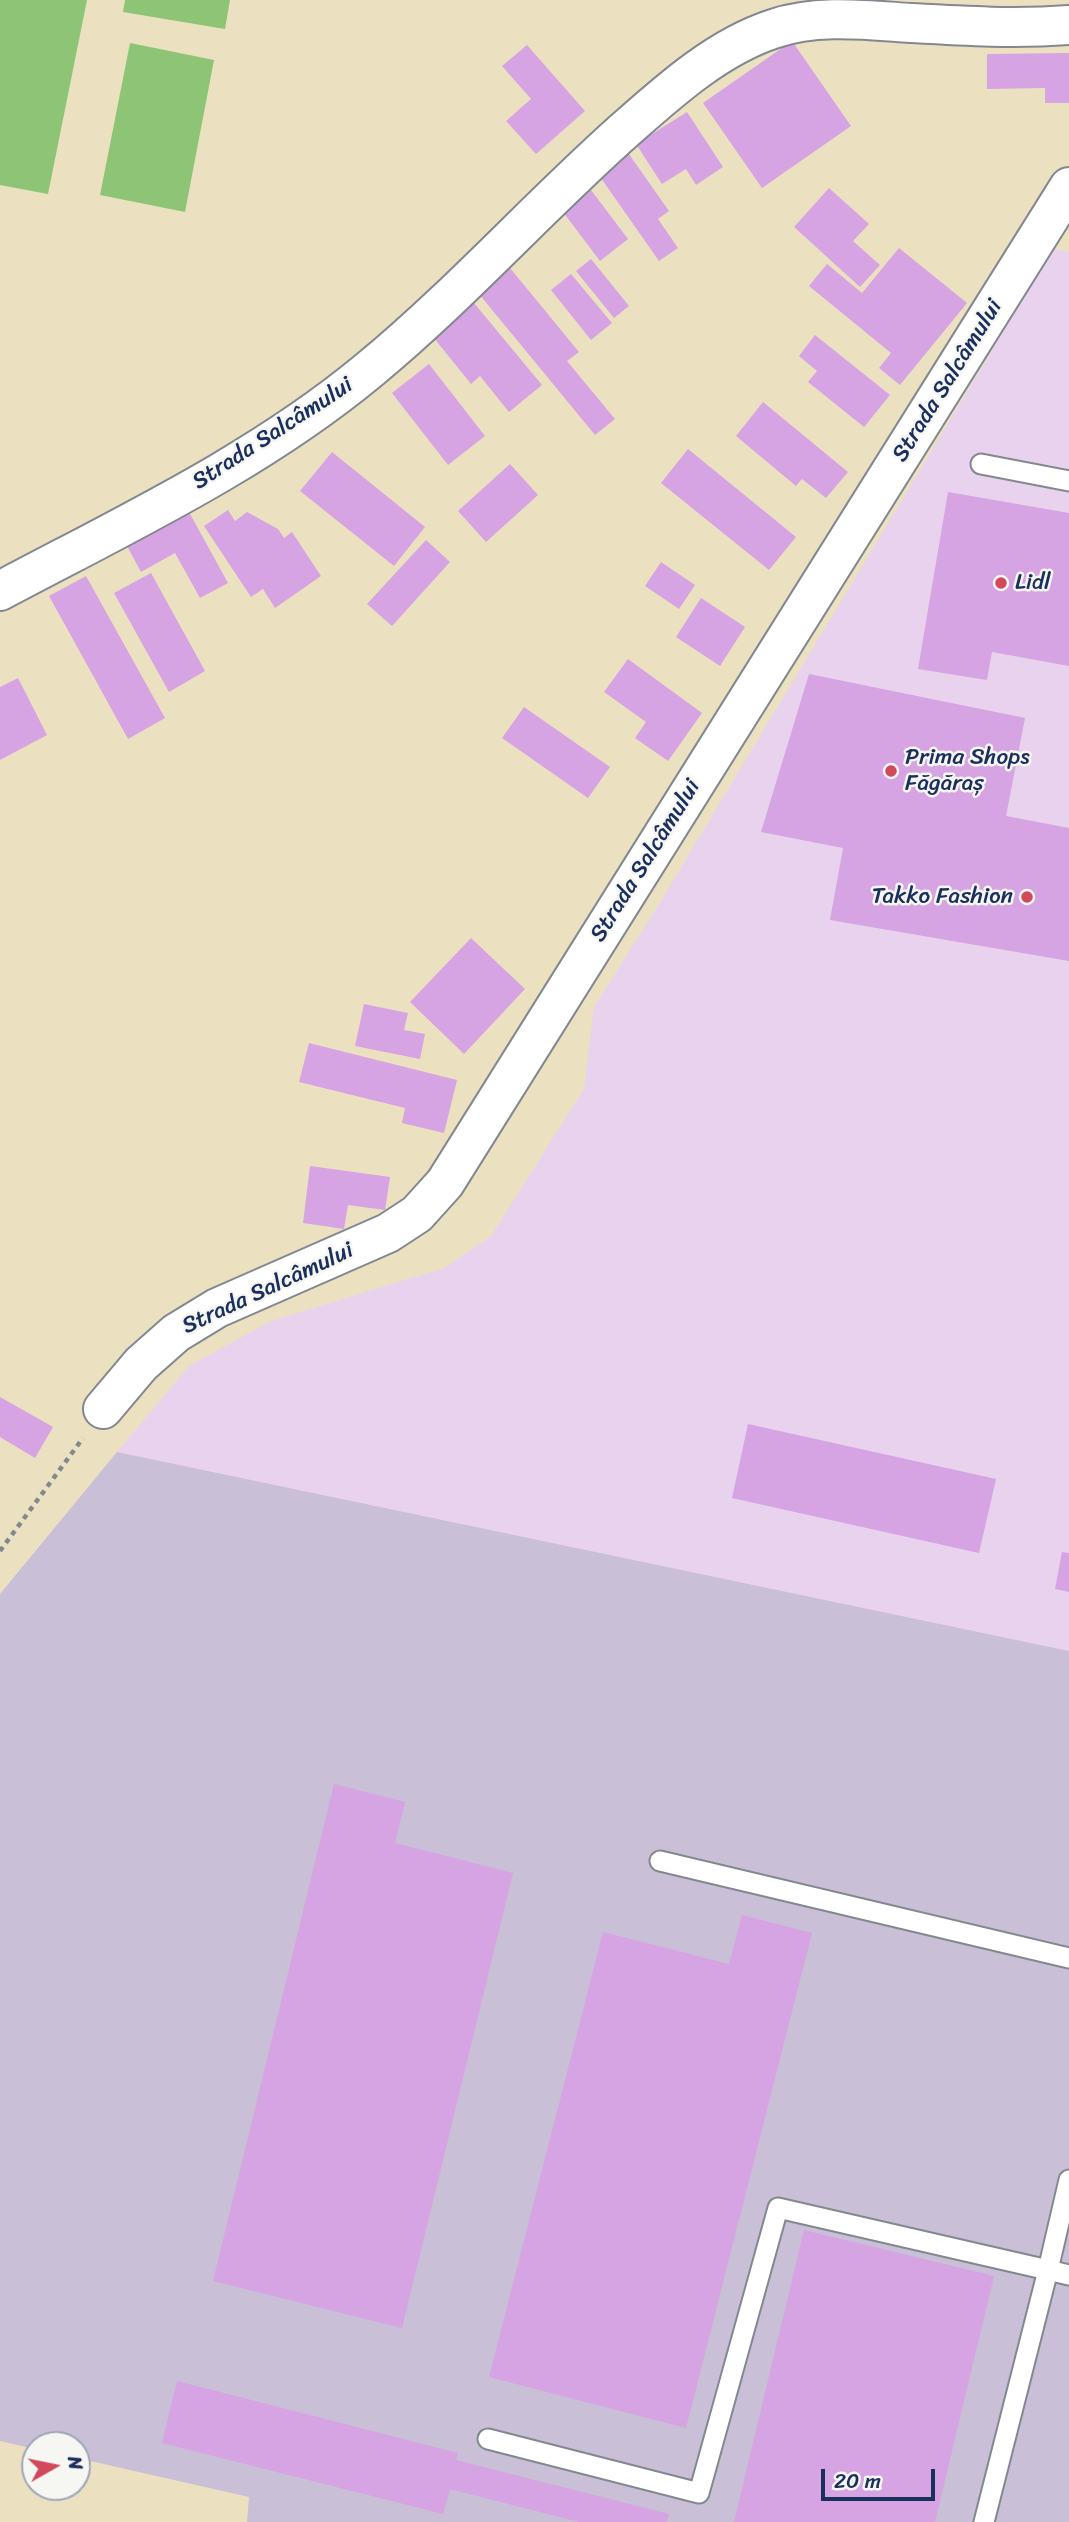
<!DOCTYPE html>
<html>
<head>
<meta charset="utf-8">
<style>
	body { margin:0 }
	#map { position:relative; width:1069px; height:2522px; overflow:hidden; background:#ebe1c1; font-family:Sriracha,sans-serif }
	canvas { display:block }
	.north { position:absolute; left:21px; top:2431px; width:70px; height:70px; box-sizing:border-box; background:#f6f6f2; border:2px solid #9ea6b7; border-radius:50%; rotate:81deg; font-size:19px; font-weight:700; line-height:28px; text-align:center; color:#1b2f5e }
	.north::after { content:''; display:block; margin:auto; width:24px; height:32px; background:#d1495b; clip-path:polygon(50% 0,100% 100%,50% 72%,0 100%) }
	.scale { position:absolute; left:821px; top:2469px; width:114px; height:32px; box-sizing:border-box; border:4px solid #1b2f5e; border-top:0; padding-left:9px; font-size:21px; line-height:24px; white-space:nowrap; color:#1b2f5e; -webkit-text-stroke:5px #f6f6f2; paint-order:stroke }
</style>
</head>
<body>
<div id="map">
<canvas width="1069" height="2522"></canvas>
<div class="north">N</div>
<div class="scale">20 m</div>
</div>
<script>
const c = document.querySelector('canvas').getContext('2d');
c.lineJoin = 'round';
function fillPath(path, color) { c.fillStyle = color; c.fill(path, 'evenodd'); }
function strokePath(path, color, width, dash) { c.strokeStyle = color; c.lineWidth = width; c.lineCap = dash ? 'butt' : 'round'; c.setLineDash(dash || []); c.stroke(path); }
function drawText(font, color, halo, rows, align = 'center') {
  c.font = font + ' Sriracha,sans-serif'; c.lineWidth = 5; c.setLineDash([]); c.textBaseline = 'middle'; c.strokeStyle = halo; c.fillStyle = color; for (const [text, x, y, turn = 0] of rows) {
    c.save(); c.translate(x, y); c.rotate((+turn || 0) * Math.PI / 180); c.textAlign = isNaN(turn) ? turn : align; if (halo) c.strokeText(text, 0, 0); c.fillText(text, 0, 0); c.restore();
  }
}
const built = new Path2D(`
	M1053,249L1069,252V1651L117,1452L189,1366L271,1321L444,1268L491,1236L584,1089L594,1007L659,904Z`);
const industrial = new Path2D(`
	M117,1452L1069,1651V2522H247L249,2497L77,2458V2445H35V2449L0,2441V1594Z`);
const green = new Path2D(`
	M0,0H87L48,194L0,185Z
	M125,0H230L225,29L123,12Z
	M130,43L214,60L185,212L100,195Z`);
const building = new Path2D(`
	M792,41L851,126L762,188L703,103Z
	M527,45L585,111L536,154L506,121L531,99L502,66Z
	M1069,53V103H1045V88L987,89V54Z
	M687,112L723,167L696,185L686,169L662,184L636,144Z
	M626,150L669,211L658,219L678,248L659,261L596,171Z
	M829,188L869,224L853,241L880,265L860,287L794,227Z
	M591,190L628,239L600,261L563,212Z
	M899,248L967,303L900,385L879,368L891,353L809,286L827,264L862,293Z
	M591,259L629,306L614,318L576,271Z
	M510,268L579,352L567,361L615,419L595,435L479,294Z
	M571,274L612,323L591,340L551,290Z
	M474,303L542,385L509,412L480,376L471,384L433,337Z
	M815,335L890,395L864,427L808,382L817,371L799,356Z
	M429,364L485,436L448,465L392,393Z
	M763,402L848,472L826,498L802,479L796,486L736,436Z
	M688,449L796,537L769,570L661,483Z
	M332,452L425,527L394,566L300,491Z
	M510,464L538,495L486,542L458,511Z
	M948,492L1069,513V666L992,652L987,680L918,669Z
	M228,510L235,521L247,512L278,529L284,538L292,532L321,576L275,608L263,589L251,597L204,526Z
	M189,512L228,583L200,598L175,553L141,572L127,546Z
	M426,540L450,562L392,626L367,604Z
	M661,562L695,585L679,609L645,586Z
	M151,573L205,671L169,692L114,593Z
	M86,576L165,718L128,739L49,596Z
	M701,598L745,627L720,666L676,637Z
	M628,659L702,713L668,761L635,738L646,722L604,692Z
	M809,674L1025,718L1006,816L1069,828V961L830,920L843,848L761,832Z
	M18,678L47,735L0,760V687Z
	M524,707L610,767L588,798L502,738Z
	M471,938L525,989L464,1054L410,1002Z
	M364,1004L408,1013L404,1030L425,1034L420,1059L355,1046Z
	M309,1043L457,1080L444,1133L402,1123L405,1108L299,1082Z
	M310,1166L390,1177L385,1210L348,1205L344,1229L303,1223Z
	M0,1397L53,1427L35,1458L0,1437Z
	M748,1424L996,1479L979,1553L732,1498Z
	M1062,1552L1069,1553V1592L1055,1589Z
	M334,1784L405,1802L395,1843L513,1873L402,2328L213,2281Z
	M742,1915L812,1933L686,2428L489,2377L603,1932L729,1964Z
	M804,2230L994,2276L935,2522H734Z
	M177,2381L458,2453L456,2460L669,2514L667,2522H579L450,2489L443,2514L162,2443Z`);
const path = new Path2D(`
	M0,1551L83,1438`);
const service = new Path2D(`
	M981,464L1069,481
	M660,1861L1069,1958
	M1069,2180L1048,2270L1069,2275
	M488,2439L699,2493L778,2208L1048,2270L984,2522`);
const minor = new Path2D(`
	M0,591C126,524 258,462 369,370C460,295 539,206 627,128C670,90 718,47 773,29C817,14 865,20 911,23C964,26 1016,29 1069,25
	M103,1409L141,1364L176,1333L217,1308L388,1233L417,1214L445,1183L1069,187`);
const markers = [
	[1001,583,7,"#d1495b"],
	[891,771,7,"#d1495b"],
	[1027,897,7,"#d1495b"]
];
const streetNames = [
	["Strada Salcâmului",948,381,-58],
	["Strada Salcâmului",273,434,-33],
	["Strada Salcâmului",646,861,-58],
	["Strada Salcâmului",268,1289,-25]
];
const poiNames = [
	["Lidl",1015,583],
	["Prima Shops",905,758],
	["Făgăraș",905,784],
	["Takko Fashion",1013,897,"right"]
];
fillPath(built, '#e8d2ee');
fillPath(industrial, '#c9bfd7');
fillPath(green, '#8ec476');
fillPath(building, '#d6a3e3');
strokePath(service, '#838890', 23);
strokePath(minor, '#838890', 42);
strokePath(path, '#838890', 4.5, [5, 5]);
strokePath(service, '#fff', 19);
strokePath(minor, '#fff', 38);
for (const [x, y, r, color] of markers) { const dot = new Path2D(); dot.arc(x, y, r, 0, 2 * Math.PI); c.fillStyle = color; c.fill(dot); strokePath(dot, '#f6f6f2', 2.5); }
drawText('23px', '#1b2f5e', '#f6f6f2', streetNames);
drawText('23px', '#1b2f5e', '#f6f6f2', poiNames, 'left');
</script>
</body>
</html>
